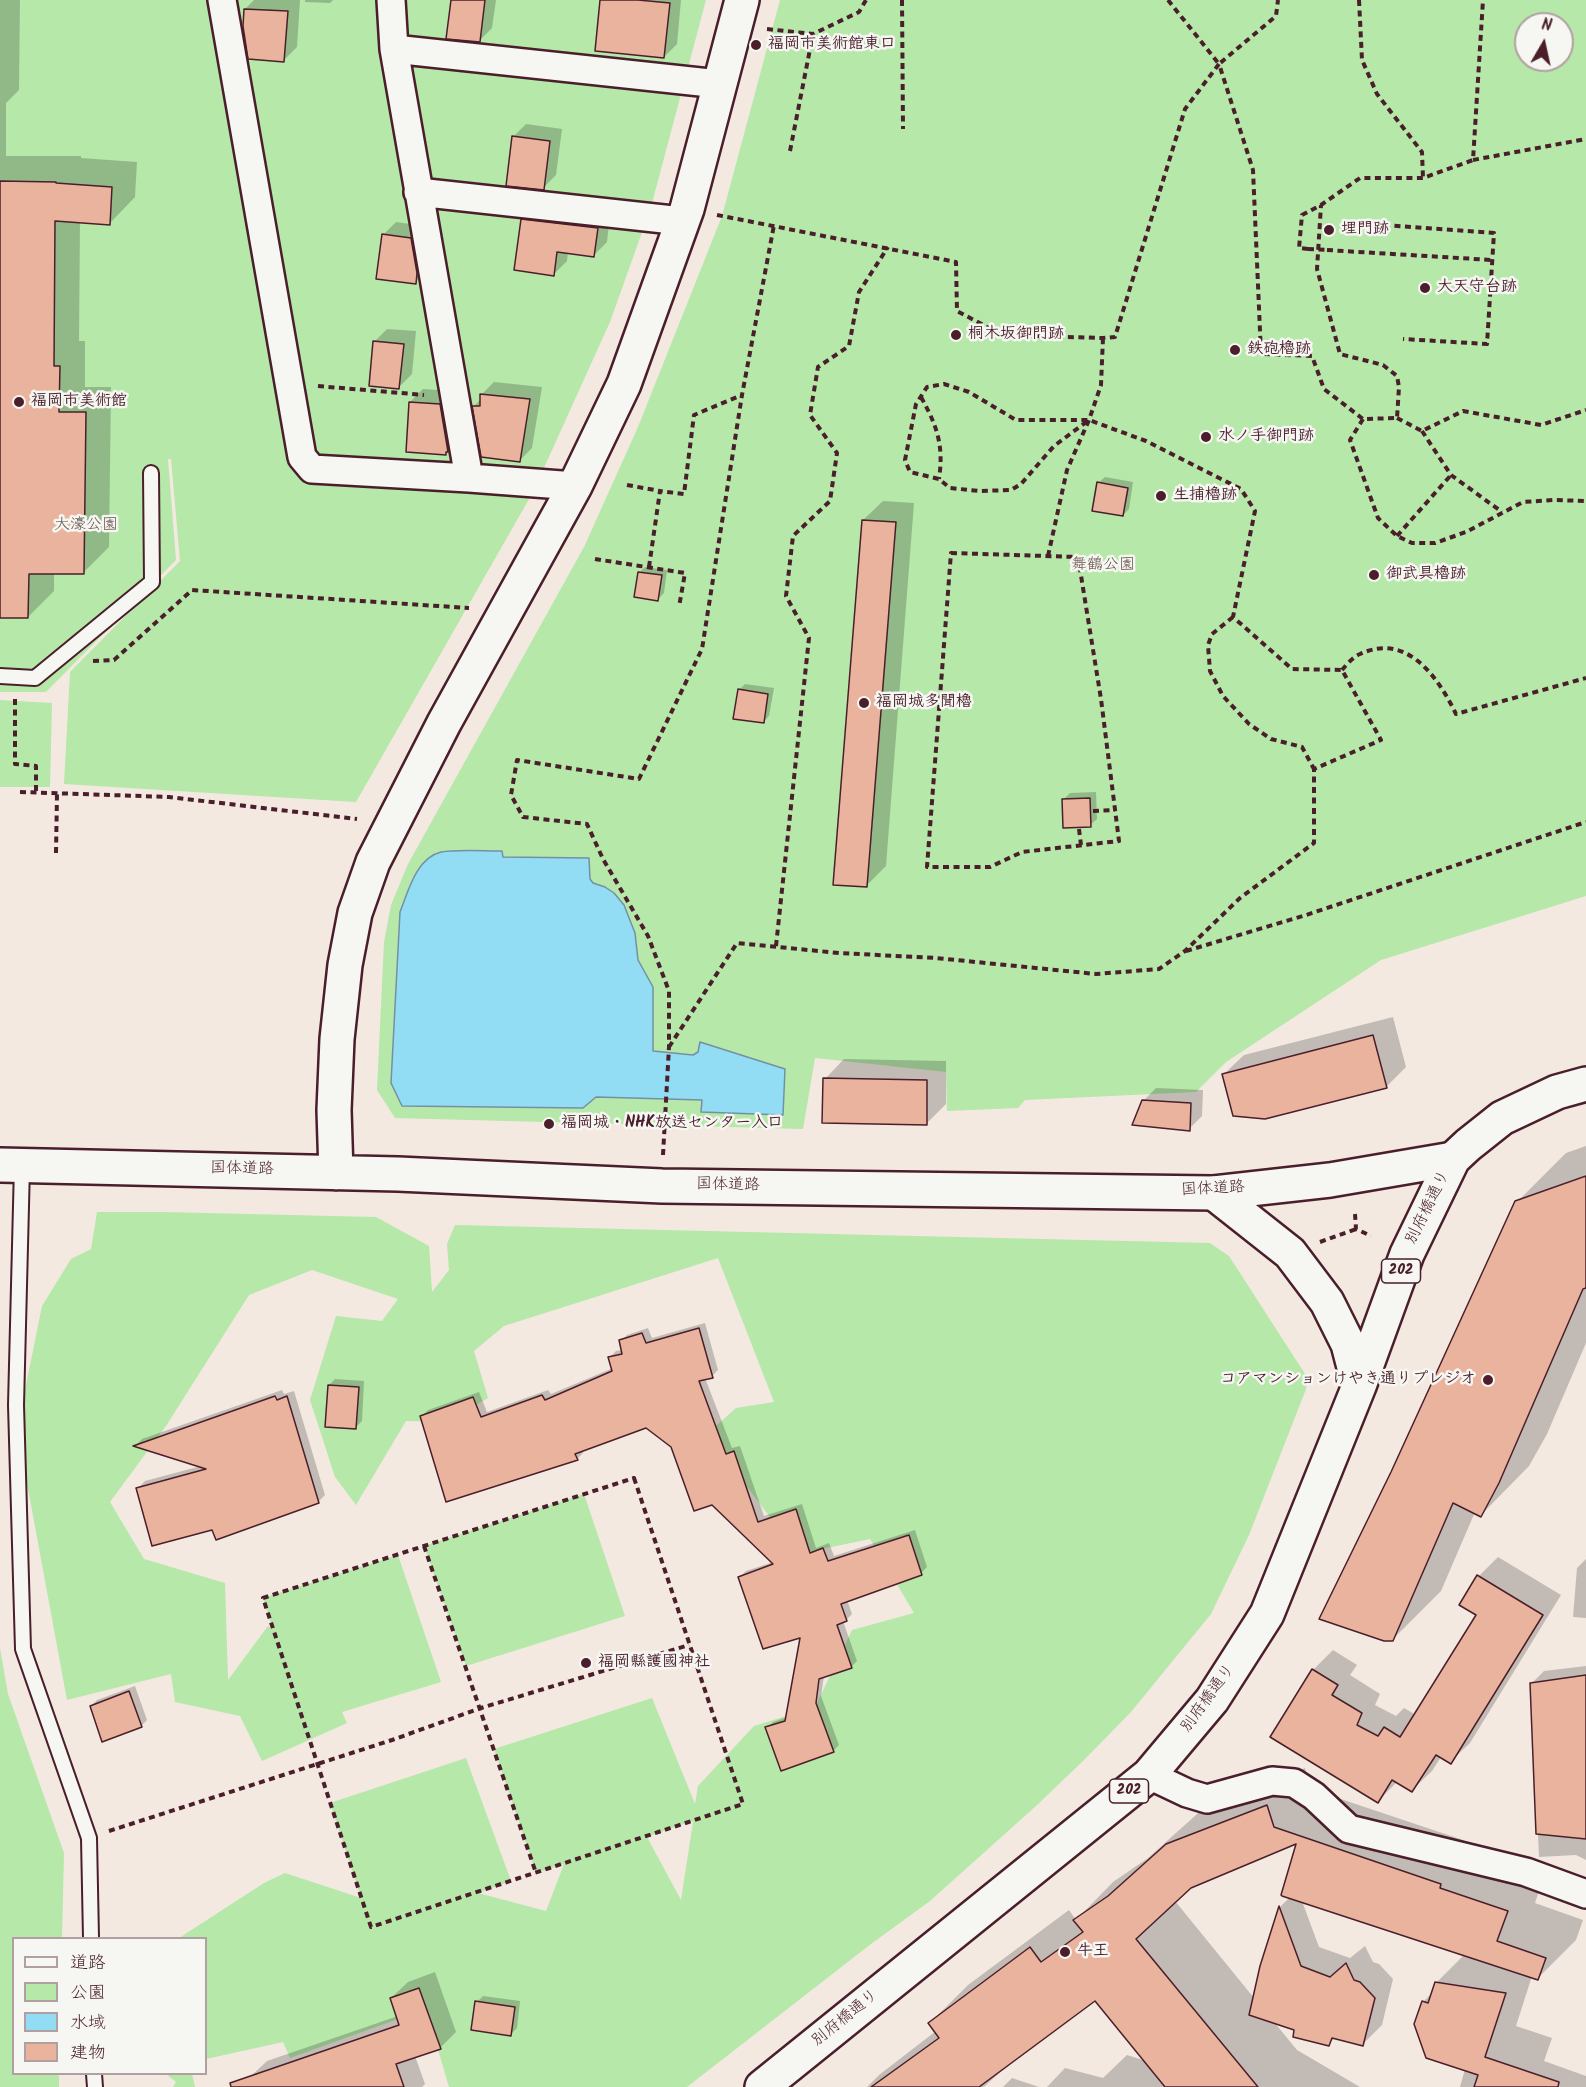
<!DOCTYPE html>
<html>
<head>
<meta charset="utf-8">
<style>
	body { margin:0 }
	#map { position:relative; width:1586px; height:2087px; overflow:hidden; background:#f3e9e1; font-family:Kalam,"Klee One",sans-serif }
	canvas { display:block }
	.legend { position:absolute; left:12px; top:1937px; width:195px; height:138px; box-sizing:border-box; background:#f6f6f2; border:2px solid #b1a0a2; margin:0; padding:8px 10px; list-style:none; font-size:18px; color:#4a1f2b }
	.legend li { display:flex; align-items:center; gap:12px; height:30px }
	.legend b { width:30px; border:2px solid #b1a0a2 }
	.north { position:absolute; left:1514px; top:12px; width:60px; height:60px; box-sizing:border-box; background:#f6f6f2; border:2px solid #b1a0a2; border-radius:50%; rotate:9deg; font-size:16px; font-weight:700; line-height:24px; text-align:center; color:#4a1f2b }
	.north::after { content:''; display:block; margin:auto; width:21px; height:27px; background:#4a1f2b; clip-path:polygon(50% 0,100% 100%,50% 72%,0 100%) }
</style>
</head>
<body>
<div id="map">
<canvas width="1586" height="2087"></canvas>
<ul class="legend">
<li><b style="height:8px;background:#f6f6f2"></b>道路</li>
<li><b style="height:16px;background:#b5e8a9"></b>公園</li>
<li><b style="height:16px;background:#92dcf4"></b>水域</li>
<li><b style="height:16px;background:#e9b39d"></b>建物</li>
</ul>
<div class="north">N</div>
</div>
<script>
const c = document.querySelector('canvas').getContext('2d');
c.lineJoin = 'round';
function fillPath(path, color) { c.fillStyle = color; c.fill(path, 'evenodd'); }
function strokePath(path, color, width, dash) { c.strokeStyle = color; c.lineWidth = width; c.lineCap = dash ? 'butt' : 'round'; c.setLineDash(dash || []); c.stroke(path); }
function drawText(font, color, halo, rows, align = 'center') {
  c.font = font + ' Kalam,"Klee One",sans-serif'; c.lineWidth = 5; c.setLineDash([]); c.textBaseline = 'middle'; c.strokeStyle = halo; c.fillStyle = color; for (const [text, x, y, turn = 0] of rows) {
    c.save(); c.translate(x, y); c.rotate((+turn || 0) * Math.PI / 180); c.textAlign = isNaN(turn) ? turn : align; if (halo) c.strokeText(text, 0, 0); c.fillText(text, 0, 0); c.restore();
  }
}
const green = new Path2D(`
	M0,0H706L651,207L610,322L533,492L356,802L64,784L70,672L180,561L171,459H168L176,560L46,692H0Z
	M780,0H1586V896L1381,960L1226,1062L1196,1092L1025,1100L1018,1108L947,1111L946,1072L815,1058L803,1129L395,1118L377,1090L384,942L391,905L408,864L584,547L638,427L722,216ZM1526,24H1562V60H1526Z
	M0,700L52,703L50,787H0Z
	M97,1212H164L376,1217L429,1246L432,1292L449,1270L447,1244L455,1225L1210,1243L1229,1256L1307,1377L1306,1389L1249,1535L1211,1614L1131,1712L1084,1760L1036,1806L930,1901L871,1944L687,2087H449L426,2009L290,2058L283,2042L206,2059V1938H179L264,1883L285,1873L361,1898L330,1803L466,1758L511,1881L478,1893L546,1911L564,1864L536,1873L494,1749L652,1698L695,1804L698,1786L754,1726L815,1707L852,1630L914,1613L870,1539L798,1554L707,1434L736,1408L774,1402L718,1258L504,1326L474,1351L488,1398L447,1422L406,1421L356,1505L335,1477L310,1400L336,1316L382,1321L398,1299L312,1270L249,1295L166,1426L110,1502L144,1559L225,1583L228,1680L268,1626L273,1630L263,1598L398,1555L441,1682L342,1712L347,1723L262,1761L240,1716L175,1702L171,1674L67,1700L17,1429L42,1306L71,1259L91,1249ZM692,1821L693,1822L681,1900L647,1837Z
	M584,1494L625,1616L466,1666L424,1546Z
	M0,1648L8,1694L64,1853L62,1938H14V2074H59V2087H0Z
	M166,2074H192L195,2087H173L176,2082Z`);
const water = new Path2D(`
	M502,851L503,857L589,858L590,879L593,883L605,887L614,893L624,905L635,933L638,960L653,987V1051L693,1055L698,1052L700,1042L785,1069L783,1115L701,1112L702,1100L596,1097L583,1108L402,1106L391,1083L400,912C408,892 416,858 441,852C457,849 485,851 502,851Z`);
const shadow = new Path2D(`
	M0,0H20L19,90L6,103V156H81V158L137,162L135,197L110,223L80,221L79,341H85V387H111L109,547L83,573L54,572V591L28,617L0,616Z
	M254,0H300L297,47L284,60L245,9Z
	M305,0H333L330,3L305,2Z
	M453,0H496L492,28L479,41Z
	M601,0H681L677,44L664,57Z
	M526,124L562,129L556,175L543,188L513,137Z
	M536,207L610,215L607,242L594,255L568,252L567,261L554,274L523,220Z
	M396,222L424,226L428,269L415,282L383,235Z
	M387,329L416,331L412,374L399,387L374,342Z
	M494,382L542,387L532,448L519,461L474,406L481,399V395Z
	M423,389L453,391L461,438L445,453L410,402Z
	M1105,477L1133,482L1129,509L1123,515L1098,483Z
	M883,501L914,503L886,866L866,886L863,520Z
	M645,567L667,570L664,593L658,599L639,573Z
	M745,684L774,688L769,716L763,722L739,690Z
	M1096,792L1097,819L1090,825L1064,799L1070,793Z
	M1393,1017L1406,1067L1386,1087L1224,1074L1244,1055Z
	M844,1059L946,1061V1104L926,1124L825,1079Z
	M1156,1088L1203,1090L1202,1116L1189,1129L1143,1101Z
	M1586,1146V1343L1547,1434L1529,1466L1481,1515L1475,1512L1441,1591L1393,1639L1392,1472L1517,1202L1566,1153Z
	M705,1323L718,1370L712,1376L705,1378L732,1448L740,1446L764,1516L802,1504L816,1548L829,1543L834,1556L915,1530L927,1567L921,1573L847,1600L852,1614L847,1619L840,1597L837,1598L844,1619H847L843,1621L857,1661L851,1667L824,1676L821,1696L839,1745L833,1751L767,1728L773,1722L787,1717L802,1636L740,1577L746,1571L773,1562L672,1446L646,1426L582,1450L583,1453L577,1459L422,1416L428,1410L479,1392L487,1412L548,1390L551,1394L613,1368L610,1357L616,1351L623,1350L621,1341L627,1335L648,1328L652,1338Z
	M335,1379L364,1381L362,1421L356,1427L329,1385Z
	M282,1390L284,1394L294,1391L325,1495L318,1502L213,1528L138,1488L145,1481L201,1466L136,1445L142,1439Z
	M1498,1557L1561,1595L1470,1743L1450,1762L1441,1757L1432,1771L1412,1790L1398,1781L1377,1802L1272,1737L1313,1670L1333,1650L1357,1665L1350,1675L1380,1694L1375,1705L1396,1716L1404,1708L1416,1715L1478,1614L1479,1576Z
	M1586,1559V1618L1573,1617L1577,1568Z
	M1586,1666V1860L1576,1855L1539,1857L1531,1684L1544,1671Z
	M135,1686L147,1720L141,1726L91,1706L97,1700Z
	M1305,1768L1311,1789L1478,1845L1477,1850L1545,1873L1535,1903L1583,1920L1576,1940L1538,1978L1532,1976L1516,2026L1552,2038L1544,2061L1586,2076V2087H1460L1465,2069L1416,2024L1424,2001L1434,1991L1437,1982L1465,1954L1302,1901L1319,1947L1350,1958L1365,1946L1373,1962L1379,1964L1393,1979L1382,2025L1363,2044L1336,2037L1328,2044L1296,2029L1274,2022L1297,2050L1360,2087H1047L1065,2068L1103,2078L1127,2055L1146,2061L1096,1999L995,2073L998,2074L984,2087H867L879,2075L936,2031L930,2023L968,1985L1069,1910L1076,1920L1113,1882L1148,1858L1206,1806ZM1298,1841L1290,1897L1280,1907L1261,1966L1254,1998L1175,1901L1190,1886Z
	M435,1972L456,2032L440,2048L415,2056L425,2084L422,2087H244L250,2077L267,2061L398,2016L391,1998L408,1982Z
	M483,1996L520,2001L517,2028L511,2034L477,2002Z
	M1012,2078L1039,2087H1003Z`);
const building = new Path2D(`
	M451,0H485L480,42L446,39Z
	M600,0H638L670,3L664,58L595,51Z
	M244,9L288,11L284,62L248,59L243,26Z
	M512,136L550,141L544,190L506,186Z
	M0,181L56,182V183L112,187L110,225L55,221L54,366H60L59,412H86L84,574H29L28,618H0Z
	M521,219L598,228L594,257L557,252L554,276L514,270Z
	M382,234L411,238L417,273L416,284L376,279Z
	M373,341L404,344L399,389L369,386Z
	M480,394L530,399L520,462L481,457L472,406H480Z
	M409,402L440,404L448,452H446V455L406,452Z
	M1097,482L1128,488L1123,516L1092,511Z
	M862,520L896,522L867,887L833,885Z
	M638,572L662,575L658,601L634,597Z
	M738,689L768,694L764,723L733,719Z
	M1090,798L1091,827L1063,828L1062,799Z
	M1373,1035L1387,1088L1265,1119L1233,1116L1222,1074Z
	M823,1078L927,1080V1125L822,1123Z
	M1142,1100L1191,1103L1190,1131L1132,1125Z
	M1586,1176V1288L1583,1289L1499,1483L1481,1517L1453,1503L1393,1641H1384L1319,1619L1391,1472L1515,1201Z
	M699,1328L713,1378L699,1381L726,1454L734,1451L758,1522L796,1509L810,1553L823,1548L828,1561L909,1535L922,1575L841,1604L847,1621L837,1625L852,1668L819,1679L816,1703L834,1752L781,1771L765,1727L785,1721L800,1638L763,1649L738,1577L773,1564L712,1505L694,1511L671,1447L646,1428L575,1454L578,1460L446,1502L420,1416L473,1397L481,1417L542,1395L545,1400L612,1371L608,1357L622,1354L619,1340L642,1333L646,1343Z
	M328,1385L359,1387L356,1429L325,1427Z
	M275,1396L277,1400L287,1396L319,1503L216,1540L212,1530L152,1546L136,1488L206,1469L133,1446Z
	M1477,1575L1543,1615L1451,1764L1436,1755L1412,1792L1392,1780L1378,1803L1270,1737L1312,1669L1338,1685L1332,1695L1362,1713L1357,1725L1378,1736L1384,1727L1400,1737L1476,1615L1459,1605Z
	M1586,1675V1839L1536,1834L1530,1683Z
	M129,1691L142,1727L102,1742L90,1706Z
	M1267,1805L1274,1827L1441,1884L1440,1888L1508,1911L1497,1941L1546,1958L1538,1980L1282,1896L1281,1895L1296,1844L1191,1888L1136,1939L1258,2087H1165L1095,2001L979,2087H871L939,2038L928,2023L1030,1947L1041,1962L1083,1932L1073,1920L1108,1896L1166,1844Z
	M1279,1906L1301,1966L1330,1977L1346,1963L1354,1980L1360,1982L1375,1998L1363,2046L1332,2038L1329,2046L1293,2037L1294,2030L1249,2015L1260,1966Z
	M1435,1982L1506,1993L1485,2057L1559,2082L1558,2087H1474L1478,2075L1426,2058L1414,2024L1422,2001L1428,2003Z
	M419,1988L441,2049L396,2064L404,2087H231L230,2083L399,2025L390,1998Z
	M475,2001L515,2007L511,2036L471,2030Z`);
const path = new Path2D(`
	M902,0L903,129
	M1168,0L1219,64L1276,16L1278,0
	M1359,0L1362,60L1377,94L1422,152L1423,178
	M767,29L813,34L859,12L866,0
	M790,151L813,34
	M1473,160L1586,139
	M717,215L956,262L957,311L1002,335L1103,338L1115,337L1185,109L1219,64L1253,170L1261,354L1312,356L1324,389L1363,419L1397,418L1399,387L1397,376L1383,365L1340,354L1317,269L1321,205
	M1384,225L1494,233L1487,344L1403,339
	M1308,249L1299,248L1302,215L1321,205L1360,178H1423L1473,160L1483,0
	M1327,250L1492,260
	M318,386L424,395
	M921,397C937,426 944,445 939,479
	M1397,418L1422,431L1463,411L1541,425L1586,410
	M1363,419L1350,440L1378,518L1397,536L1412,543H1435L1466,532L1523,502L1554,500L1586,501
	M1422,431L1451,475L1502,512
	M627,485L660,491
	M1397,536L1451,475
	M951,553L1078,557L1101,699L1119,841L1022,852L990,867H927Z
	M1048,556L1067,470L1089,420L1101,385L1103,338
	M595,559L685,573L679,607
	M649,567L660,491L684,494L694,415L742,395
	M1233,617L1212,634L1208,645L1210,671L1223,696L1249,724L1271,739L1302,747L1314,769
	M93,661L114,660L192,590L469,608
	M1342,670C1347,664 1353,657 1360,654C1407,632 1438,677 1456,714L1586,678
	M15,699V764L36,766V793
	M20,792L169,797L357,819
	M1093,811L1115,810
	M1079,829L1081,845
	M56,853L57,794
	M776,946L809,638L786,596L793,536L830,501L837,453L810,415L818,367L849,346L859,292L888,247
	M1186,951L1306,915L1586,822
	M669,1047L737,943L839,953L936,958L1096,974L1159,969L1185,951L1240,898L1314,843V769L1381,740L1342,670L1292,669L1233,617L1255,511L1241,489L1146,441L1089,420H1016L969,392L944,384L927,387L916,404L905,460L910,472L939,479L950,488L979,491L1011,490L1021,484L1054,446L1089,420
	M663,1155L669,1047V991L648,936L603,859L587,824L523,817L511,795L517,760L639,779L702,649L742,395L774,225
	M1355,1214L1356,1229L1371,1236
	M1320,1242L1356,1229
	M634,1478L743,1804L371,1927L263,1598Z
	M424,1546L536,1873
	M109,1831L392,1740L481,1708L689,1645`);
const lane = new Path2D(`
	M0,676L35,678L152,582L151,473
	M22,1166L16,1405L23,1649L89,1838L91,1938
	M94,2074L95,2087`);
const street = new Path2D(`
	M222,0L302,457L312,469L469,478
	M391,0L394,49L469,478L575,486
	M394,49L719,84
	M418,192L682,221
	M1149,1775L1187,1793L1207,1799L1272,1781L1294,1783L1314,1796L1349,1829L1526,1872L1586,1894`);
const secondary = new Path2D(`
	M0,1165L398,1174L662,1186L1214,1193L1330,1180L1453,1159
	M336,1173L334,1110L337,1039L345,965L355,913L373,862L444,723L575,486L624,384L687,209L742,0`);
const highway = new Path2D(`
	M1214,1193L1290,1253L1327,1302L1348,1344L1359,1386
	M762,2087L1149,1775L1212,1700L1267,1614L1359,1386L1407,1254L1453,1159L1468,1145L1502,1118L1557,1092L1586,1084`);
const pathBridge = new Path2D(`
	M1308,249L1327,250`);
const markers = [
	[756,45,6,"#4a1f2b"],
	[1329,230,6,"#4a1f2b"],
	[1425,288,6,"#4a1f2b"],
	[956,335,6,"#4a1f2b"],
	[1235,350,6,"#4a1f2b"],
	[19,402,6,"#4a1f2b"],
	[1206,437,6,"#4a1f2b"],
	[1161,496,6,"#4a1f2b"],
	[1374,575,6,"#4a1f2b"],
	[864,703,6,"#4a1f2b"],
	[549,1124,6,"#4a1f2b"],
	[1488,1380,6,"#4a1f2b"],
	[586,1663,6,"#4a1f2b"],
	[1065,1952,6,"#4a1f2b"]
];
const shields = [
	[1401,1271,39],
	[1129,1791,39]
];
const shieldNames = [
	["202",1401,1271],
	["202",1129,1791]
];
const poiNames = [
	["福岡市美術館東口",768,45],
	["埋門跡",1341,230],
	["大天守台跡",1437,288],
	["桐木坂御門跡",968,335],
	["鉄砲櫓跡",1247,350],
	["福岡市美術館",31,402],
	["水ノ手御門跡",1218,437],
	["生捕櫓跡",1173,496],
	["御武具櫓跡",1386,575],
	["福岡城多聞櫓",876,703],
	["福岡城・NHK放送センター入口",561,1124],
	["コアマンションけやき通りプレジオ",1476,1380,"right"],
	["福岡縣護國神社",598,1663],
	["牛王",1077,1952]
];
const parkNames = [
	["大濠公園",86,526],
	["舞鶴公園",1103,566]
];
const streetNames = [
	["国体道路",242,1170,1],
	["国体道路",728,1186,1],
	["国体道路",1213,1190,-3],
	["別府橋通り",1429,1208,-64],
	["別府橋通り",1209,1699,-54],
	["別府橋通り",846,2019,-39]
];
fillPath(green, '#b5e8a9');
fillPath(water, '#92dcf4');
strokePath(water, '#7590a4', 1.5);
fillPath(shadow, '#0003');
fillPath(building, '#e9b39d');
strokePath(building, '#4a1f2b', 1.5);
strokePath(lane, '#4a1f2b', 18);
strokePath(street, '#4a1f2b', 32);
strokePath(secondary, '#4a1f2b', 38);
strokePath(highway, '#4a1f2b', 38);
strokePath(path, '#4a1f2b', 4, [6, 4.5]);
strokePath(lane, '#f6f6f2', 14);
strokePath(street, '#f6f6f2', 27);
strokePath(secondary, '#f6f6f2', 33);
strokePath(highway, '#f6f6f2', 33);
strokePath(pathBridge, '#4a1f2b', 4, [6, 4.5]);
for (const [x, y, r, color] of markers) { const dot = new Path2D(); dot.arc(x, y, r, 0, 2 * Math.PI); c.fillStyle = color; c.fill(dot); strokePath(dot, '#f6f6f2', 2); }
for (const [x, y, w] of shields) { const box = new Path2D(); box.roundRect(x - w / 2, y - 12, w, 24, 4.5); c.fillStyle = '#f6f6f2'; c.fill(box); strokePath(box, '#4a1f2b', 1.5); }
drawText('bold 15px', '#4a1f2b', null, shieldNames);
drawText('bold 16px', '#4a1f2b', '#f6f6f2', poiNames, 'left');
drawText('16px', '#65514a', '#f6f6f2', parkNames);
drawText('16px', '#4a1f2b', '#f6f6f2', streetNames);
</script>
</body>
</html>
